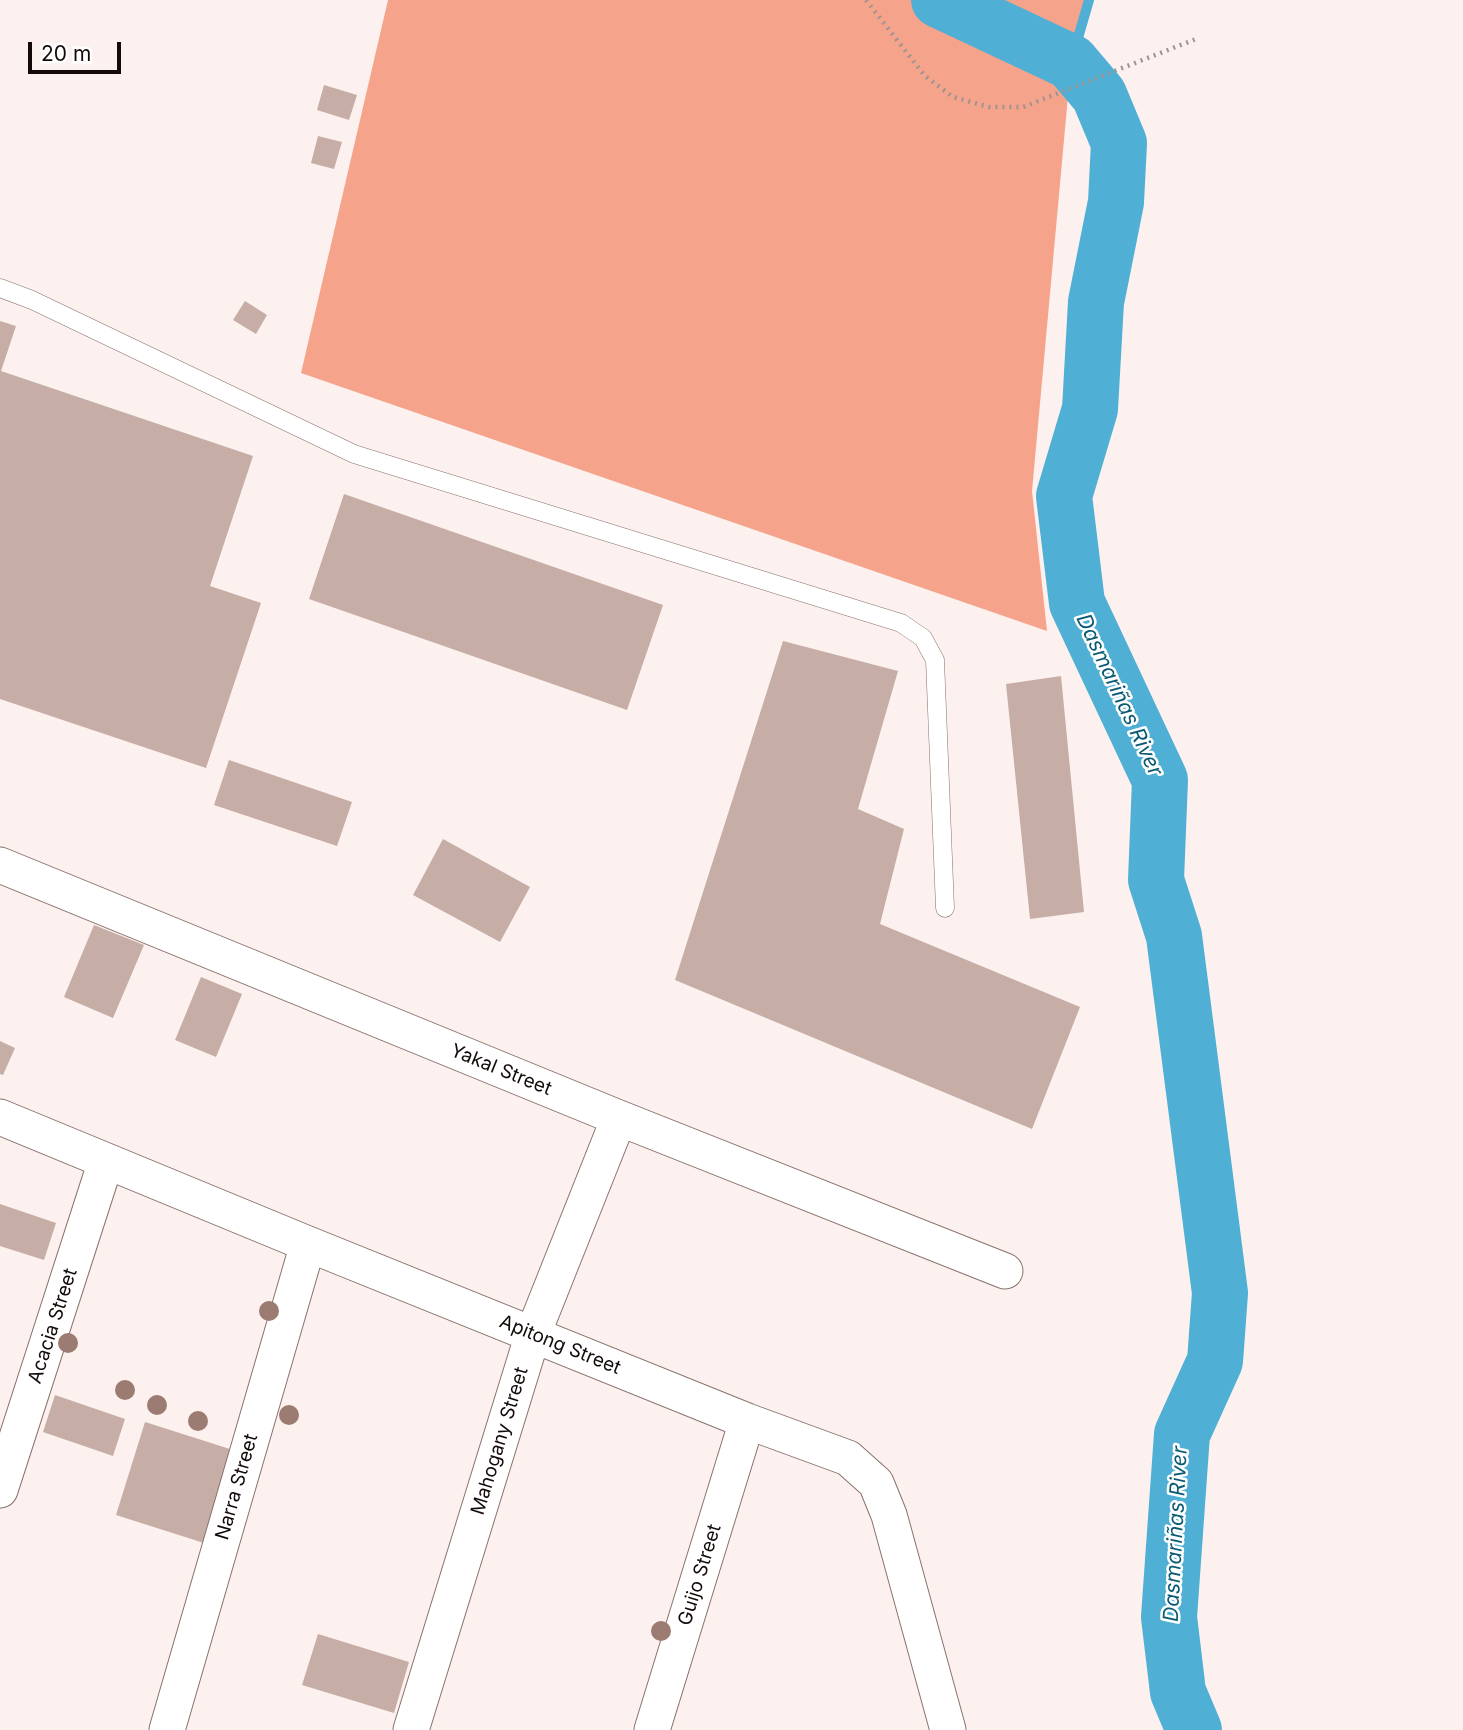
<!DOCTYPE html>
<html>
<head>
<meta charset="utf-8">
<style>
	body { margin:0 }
	#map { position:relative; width:1463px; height:1730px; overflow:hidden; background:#fcf1ee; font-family:Inter,sans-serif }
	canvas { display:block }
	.scale { position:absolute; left:28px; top:42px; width:93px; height:32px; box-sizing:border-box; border:4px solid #130b09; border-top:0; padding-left:9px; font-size:21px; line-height:24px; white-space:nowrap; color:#130b09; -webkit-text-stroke:5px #fff; paint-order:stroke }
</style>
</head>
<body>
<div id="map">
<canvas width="1463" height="1730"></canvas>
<div class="scale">20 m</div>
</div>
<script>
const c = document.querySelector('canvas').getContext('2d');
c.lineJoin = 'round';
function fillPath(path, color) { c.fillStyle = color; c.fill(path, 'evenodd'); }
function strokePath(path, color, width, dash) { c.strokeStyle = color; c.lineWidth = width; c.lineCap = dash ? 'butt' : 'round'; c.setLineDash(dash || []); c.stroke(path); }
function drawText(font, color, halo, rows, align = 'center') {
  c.font = font + ' Inter,sans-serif'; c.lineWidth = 5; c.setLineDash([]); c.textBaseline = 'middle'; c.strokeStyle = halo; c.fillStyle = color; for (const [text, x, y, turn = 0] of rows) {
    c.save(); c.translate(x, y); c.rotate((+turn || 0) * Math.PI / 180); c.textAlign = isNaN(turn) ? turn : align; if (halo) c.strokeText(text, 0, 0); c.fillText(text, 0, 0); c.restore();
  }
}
const forest = new Path2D(`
	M388,0H1089L1071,63L1032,491L1047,631L301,373Z`);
const stream = new Path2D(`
	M1071,62L1089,0`);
const river = new Path2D(`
	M939,0L1071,62L1099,95L1119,143L1116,202L1096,302L1090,409L1064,496L1077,603L1160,780L1156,880L1174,936L1220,1293L1215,1361L1182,1434L1169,1617L1178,1692L1194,1730`);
const building = new Path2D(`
	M324,85L357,95L349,120L317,110Z
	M318,136L342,142L334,169L311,163Z
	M245,301L267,315L256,334L233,320Z
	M0,321L16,326L1,371L253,456L210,586L261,603L206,768L0,699Z
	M344,494L663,605L627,710L309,599Z
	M783,641L898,671L858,809L904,829L880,924L1080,1007L1032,1129L675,980Z
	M1061,676L1084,912L1030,919L1006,684Z
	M229,760L352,802L337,846L214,805Z
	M443,839L530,887L500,942L413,895Z
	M94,925L144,945L113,1018L64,997Z
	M201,977L242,994L216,1057L175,1040Z
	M0,1041L15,1048L3,1075L0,1074Z
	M0,1204L56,1223L44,1260L0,1246Z
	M55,1395L125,1419L113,1456L43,1432Z
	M145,1422L233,1450L204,1543L116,1515Z
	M318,1634L409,1662L394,1713L302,1685Z`);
const path = new Path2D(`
	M866,0L925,76L953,97L989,107H1023L1196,39`);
const lane = new Path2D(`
	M0,288L32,300L354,454L901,623L923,638L935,660L945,908`);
const street = new Path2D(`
	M0,865L619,1118L1005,1271
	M0,1117L308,1244L747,1421L848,1458L876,1483L889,1515L948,1730
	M0,1490L106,1161
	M167,1730L308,1244
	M411,1730L533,1334L619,1118
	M652,1730L747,1421`);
const trees = [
	[269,1311],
	[68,1343],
	[125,1390],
	[157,1405],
	[289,1415],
	[198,1421],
	[661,1631]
];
const streetNames = [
	["Yakal Street",501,1070,22],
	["Acacia Street",53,1326,-72],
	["Apitong Street",560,1345,22],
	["Mahogany Street",500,1441,-73],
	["Narra Street",237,1487,-74],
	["Guijo Street",700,1575,-73]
];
const waterNames = [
	["Dasmariñas River",1119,695,65],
	["Dasmariñas River",1176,1534,-87]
];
fillPath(forest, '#f6a38b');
strokePath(stream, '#50afd5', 10);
strokePath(river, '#50afd5', 56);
fillPath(building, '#c6ada6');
strokePath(lane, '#89726c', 19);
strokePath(street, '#89726c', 37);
strokePath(path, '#9e9492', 4.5, [2, 5]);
strokePath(lane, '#fff', 18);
strokePath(street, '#fff', 35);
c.fillStyle = '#9c7b72';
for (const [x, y] of trees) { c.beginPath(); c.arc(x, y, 10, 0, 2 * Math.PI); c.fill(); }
drawText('19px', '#130b09', '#fff', streetNames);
drawText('italic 21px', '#0b5a74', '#fff', waterNames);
</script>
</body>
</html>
